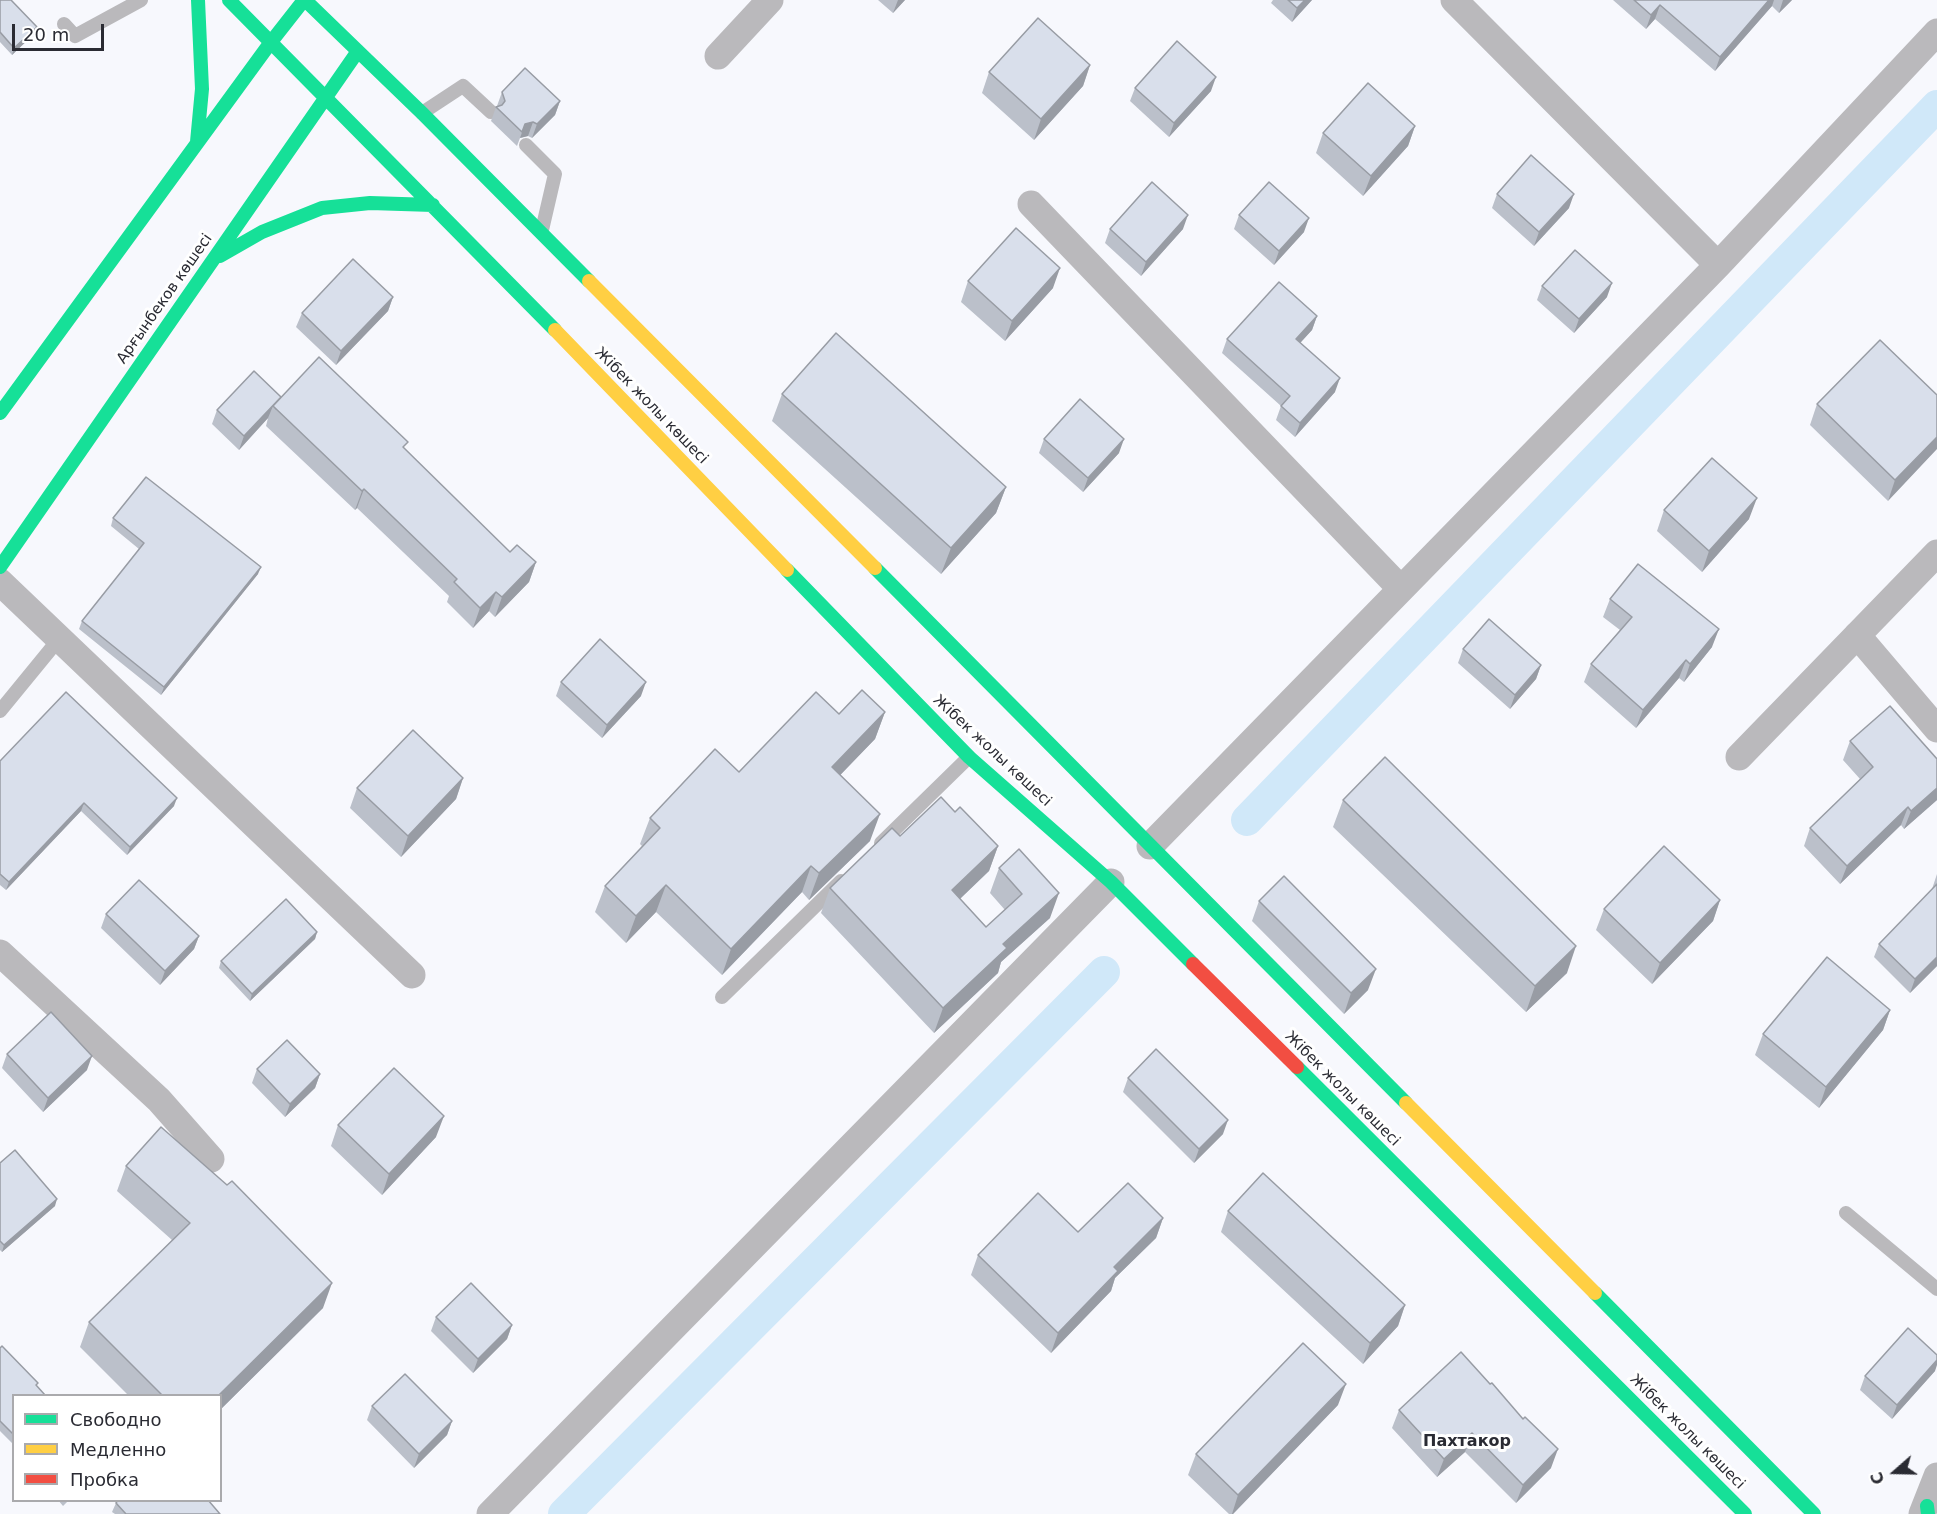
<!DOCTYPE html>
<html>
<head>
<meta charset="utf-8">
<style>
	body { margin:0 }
	#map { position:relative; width:1937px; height:1514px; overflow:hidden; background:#f7f8fd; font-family:"DejaVu Sans",sans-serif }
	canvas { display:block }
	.legend { position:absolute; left:12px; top:1394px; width:210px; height:108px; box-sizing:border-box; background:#fff; border:2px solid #aaaaad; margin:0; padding:8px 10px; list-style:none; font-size:18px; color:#2a2b33 }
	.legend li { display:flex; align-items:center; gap:12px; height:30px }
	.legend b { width:30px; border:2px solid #aaaaad }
	.north { position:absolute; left:1865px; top:1442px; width:60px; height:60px; -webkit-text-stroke:4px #fff; paint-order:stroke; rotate:250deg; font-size:16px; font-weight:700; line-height:24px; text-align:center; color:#2a2b33 }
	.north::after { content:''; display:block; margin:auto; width:21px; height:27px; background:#2a2b33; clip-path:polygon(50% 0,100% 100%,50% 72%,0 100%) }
	.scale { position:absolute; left:12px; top:24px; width:92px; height:27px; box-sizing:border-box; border:3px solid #2a2b33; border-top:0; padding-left:8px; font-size:18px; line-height:21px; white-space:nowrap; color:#2a2b33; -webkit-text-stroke:4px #fff; paint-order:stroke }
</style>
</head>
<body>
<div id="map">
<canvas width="1937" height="1514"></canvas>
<ul class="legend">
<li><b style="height:8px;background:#16e098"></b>Свободно</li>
<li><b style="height:8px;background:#ffcf43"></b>Медленно</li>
<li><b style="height:8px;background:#f24e42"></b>Пробка</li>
</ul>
<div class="north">С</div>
<div class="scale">20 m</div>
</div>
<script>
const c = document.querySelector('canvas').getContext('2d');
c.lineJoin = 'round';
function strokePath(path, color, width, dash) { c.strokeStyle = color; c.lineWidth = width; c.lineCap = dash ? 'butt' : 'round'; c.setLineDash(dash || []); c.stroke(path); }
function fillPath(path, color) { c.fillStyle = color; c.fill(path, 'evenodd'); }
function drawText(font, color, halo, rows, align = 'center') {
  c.font = font + ' "DejaVu Sans",sans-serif'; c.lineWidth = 6; c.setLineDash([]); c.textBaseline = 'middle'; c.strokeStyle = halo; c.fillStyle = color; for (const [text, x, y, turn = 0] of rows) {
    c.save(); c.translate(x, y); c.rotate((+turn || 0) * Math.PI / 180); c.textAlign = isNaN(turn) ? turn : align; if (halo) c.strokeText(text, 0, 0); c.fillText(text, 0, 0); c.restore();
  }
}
const canal = new Path2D(`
	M1247,820L1937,106
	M564,1514L1104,972`);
const lane = new Path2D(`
	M64,24L75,36L141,0
	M422,113L463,86L491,112
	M526,145L555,174L542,230
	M0,711L59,639
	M881,843L969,757
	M722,997L841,881
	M1846,1213L1937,1289`);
const street = new Path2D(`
	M1454,0L1718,265
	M718,56L770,0
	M1031,204L1401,589
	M0,582L412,975
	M1857,635L1937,729
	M1739,757L1937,553
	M1150,846L1718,265L1937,32
	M0,953L159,1100L211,1159
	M490,1514L1111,882
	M1922,1514L1937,1476`);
const fast = new Path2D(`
	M229,0L555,330
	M305,0L422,113L589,281
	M197,142L202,89L198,0
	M220,256L262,232L322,208L370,203L433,205
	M0,413L271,42L304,0
	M0,567L358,51
	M875,568L1406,1103
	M787,570L969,757L1111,882L1193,964
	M1297,1067L1745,1514
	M1595,1293L1814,1514
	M1927,1506L1928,1514`);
const slow = new Path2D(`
	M589,281L875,568
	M555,330L787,570
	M1406,1103L1595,1293`);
const jam = new Path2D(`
	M1193,964L1297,1067`);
const wall = new Path2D(`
	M0,0L34,34L12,55L0,42Z
	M878,0H905L893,13Z
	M1273,0H1312L1292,22L1271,3Z
	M1613,0H1792L1779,13L1772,6L1715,71L1655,19L1646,29Z
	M1090,65L1083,86L1034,140L982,93L989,72Z
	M1135,88L1211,91L1169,137L1130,101Z
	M502,92L560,101L555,115L532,138L528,136L520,138L517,146L491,121L496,107L497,106Z
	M1415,126L1408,146L1363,196L1316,153L1323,133Z
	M1497,194L1569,208L1534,246L1492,208Z
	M1239,215L1304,232L1274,265L1234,229Z
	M1110,229H1183L1141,276L1105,243Z
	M968,281L1053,288L1005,341L961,302Z
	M1542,286L1607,297L1574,333L1537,300Z
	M393,297L388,311L336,365L296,327L302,313Z
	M1317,316L1312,330L1300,343L1335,392L1295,437L1276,420L1281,406L1222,353L1227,339Z
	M782,394L1006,487L996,513L941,574L772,421Z
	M1937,395L1888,501L1810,425L1817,404Z
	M281,397L280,399L405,450L510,552L536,562L529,582L495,617L489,611L473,628L447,602L449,596L357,508L355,510L266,426L268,418L239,450L212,424L217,410Z
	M1044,439L1119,453L1083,492L1039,453Z
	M1664,510L1749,519L1702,572L1657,531Z
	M113,518L258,574L161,695L79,629L82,621L139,549L111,526Z
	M1610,599L1712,647L1684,682L1679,678L1636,728L1584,682L1591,664L1620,630L1603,617Z
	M1463,649L1541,665L1536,679L1510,709L1458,663Z
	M561,682L641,696L602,738L556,696Z
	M885,712L875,739L840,775L870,841L809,900L802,892L722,975L656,912L626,943L595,912L605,886L642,846L640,844L650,818L739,772L839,714Z
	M1850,741L1937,759V800L1904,829L1901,825L1840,884L1804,846L1810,828L1860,779L1843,760Z
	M0,761L174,806L127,855L81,811L6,890L0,885Z
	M463,778L456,799L401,857L350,808L357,788Z
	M1343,800L1567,973L1526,1012L1333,827Z
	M955,812L998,846L989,871L960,899L986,927L1005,910L990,893L999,868L1050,918L1001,962L998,973L934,1033L821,913L830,888Z
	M1937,874V966L1910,993L1874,957L1879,944L1932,889Z
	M1720,900L1713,921L1652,984L1596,930L1604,909Z
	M1259,901L1368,990L1344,1014L1252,921Z
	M106,914L199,936L194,949L160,985L101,928Z
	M317,932L315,939L250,1001L219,968L221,961Z
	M1890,1010L1883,1030L1819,1108L1755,1055L1763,1034Z
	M7,1054L87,1070L43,1112L2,1068Z
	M257,1069L320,1074L315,1088L285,1117L252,1083Z
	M1128,1078L1223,1134L1194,1163L1123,1092Z
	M338,1125L436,1137L382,1195L331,1146Z
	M0,1163L55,1206L2,1252L0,1250Z
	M126,1166L323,1308L220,1410V1395H128L80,1347L89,1322L172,1240L117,1191Z
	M1228,1211L1405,1305L1398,1326L1363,1364L1221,1232Z
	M1163,1218L1156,1238L1115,1278L1111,1291L1051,1353L971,1275L978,1255L1078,1232Z
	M436,1317L512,1325L507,1339L473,1373L431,1331Z
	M0,1348L37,1386L14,1395V1445L0,1431Z
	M1935,1371L1892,1419L1860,1390L1865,1376Z
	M1490,1384L1523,1419L1551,1468L1516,1503L1465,1452L1437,1477L1392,1428L1399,1410Z
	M1338,1405L1233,1514H1229L1188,1475L1196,1454Z
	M372,1406L452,1421L447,1435L414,1468L367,1420Z
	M58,1500H69L63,1506Z
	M116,1503L220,1514H115L112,1512Z`);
const shadedWall = new Path2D(`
	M898,0H905L893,13Z
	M1305,0H1312L1292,22L1297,8Z
	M1769,0H1774L1772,6L1715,71L1720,57Z
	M1783,0H1792L1779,13Z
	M1660,5L1655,19L1646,29L1651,15Z
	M37,27L34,34L12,55L14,48Z
	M1090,65L1083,86L1034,140L1041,119Z
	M1216,77L1211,91L1169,137L1174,123Z
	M560,101L555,115L532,138L537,124Z
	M533,122L528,136L520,138L525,124Z
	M1415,126L1408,146L1363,196L1371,176Z
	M1574,194L1569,208L1534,246L1539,232Z
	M1188,215L1183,229L1141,276L1146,262Z
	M1309,218L1304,232L1274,265L1279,251Z
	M1060,268L1053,288L1005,341L1012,321Z
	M1612,283L1607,297L1574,333L1579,319Z
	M393,297L388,311L336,365L341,351Z
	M1317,316L1312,330L1291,353L1296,339Z
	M1340,378L1335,392L1295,437L1300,423Z
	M281,397L276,410L273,406L268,418L239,450L244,436Z
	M1937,437V449L1888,501L1895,480Z
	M1124,439L1119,453L1083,492L1088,478Z
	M1006,487L996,513L941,574L951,548Z
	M364,489L357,508L355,510L362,491Z
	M1757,498L1749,519L1702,572L1709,551Z
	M536,562L529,582L495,617L502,597Z
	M261,567L258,574L161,695L164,687Z
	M496,592L489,611L473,628L480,608Z
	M1719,629L1712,647L1684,682L1690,664Z
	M1686,660L1679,678L1636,728L1643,710Z
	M1541,665L1536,679L1510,709L1515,695Z
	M646,682L641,696L602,738L607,725Z
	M885,712L875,739L822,794L832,767Z
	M463,778L456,799L401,857L408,836Z
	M1937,788V800L1904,829L1911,811Z
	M177,798L174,806L127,855L130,847Z
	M84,803L81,811L6,890L9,882Z
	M1908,807L1901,825L1840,884L1847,866Z
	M880,814L870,841L809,900L819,873Z
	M998,846L989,871L943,915L952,890Z
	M811,866L802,892L722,975L731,949Z
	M666,885L656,912L626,943L636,916Z
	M1059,893L1050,918L1001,962L998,973L934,1033L943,1008L1003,944Z
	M1720,900L1713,921L1652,984L1660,963Z
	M317,932L315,939L250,1001L252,994Z
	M199,936L194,949L160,985L165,971Z
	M1576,946L1567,973L1526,1012L1535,986Z
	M1937,957V966L1910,993L1915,979Z
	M1376,969L1368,990L1344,1014L1351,993Z
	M1890,1010L1883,1030L1819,1108L1826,1087Z
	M92,1056L87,1070L43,1112L48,1098Z
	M320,1074L315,1088L285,1117L290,1104Z
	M444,1116L436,1137L382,1195L389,1174Z
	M1228,1120L1223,1134L1194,1163L1199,1149Z
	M57,1199L55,1206L2,1252L4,1245Z
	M1163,1218L1156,1238L1115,1278L1111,1291L1051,1353L1058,1333L1114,1267Z
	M332,1283L323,1308L220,1410V1395H219Z
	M1405,1305L1398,1326L1363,1364L1370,1343Z
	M512,1325L507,1339L473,1373L478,1359Z
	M1937,1360V1365L1935,1371L1892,1419L1897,1405Z
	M1346,1384L1338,1405L1233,1514H1232L1238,1495Z
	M452,1421L447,1435L414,1468L419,1454Z
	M1472,1433L1465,1452L1437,1477L1444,1459Z
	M1558,1449L1551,1468L1516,1503L1523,1485Z`);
const building = new Path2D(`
	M0,0H11L37,27L14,48L0,32Z
	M1288,0H1305L1297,8Z
	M1634,0H1769L1720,57L1660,5L1651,15Z
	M1038,18L1090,65L1041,119L989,72Z
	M1177,41L1216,77L1174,123L1135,88Z
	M525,68L560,101L537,124L533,122L525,124L522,132L496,107L502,105L505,101L502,92Z
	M1368,83L1415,126L1371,176L1323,133Z
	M1531,155L1574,194L1539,232L1497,194Z
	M1152,182L1188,215L1146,262L1110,229Z
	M1269,182L1309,218L1279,251L1239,215Z
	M1016,228L1060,268L1012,321L968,281Z
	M1575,250L1612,283L1579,319L1542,286Z
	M353,259L393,297L341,351L302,313Z
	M1279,282L1317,316L1296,339L1340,378L1300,423L1281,406L1290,396L1227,339Z
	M836,333L1006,487L951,548L782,394Z
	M1880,340L1937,395V437L1895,480L1817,404Z
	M319,357L408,442L403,447L510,552L517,545L536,562L502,597L496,592L480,608L454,582L457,579L364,489L362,491L273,406Z
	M254,371L281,397L244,436L217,410Z
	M1080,399L1124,439L1088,478L1044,439Z
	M1712,458L1757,498L1709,551L1664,510Z
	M146,477L261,567L164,687L82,621L144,543L113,518Z
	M1638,564L1719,629L1690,664L1686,660L1643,710L1591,664L1632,617L1610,599Z
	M1489,619L1541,665L1515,695L1463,649Z
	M600,639L646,682L607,725L561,682Z
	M862,690L885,712L832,767L880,814L819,873L811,866L731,949L666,885L636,916L605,886L660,828L650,818L715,749L739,772L816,692L839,714Z
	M66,692L177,798L130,847L84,803L9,882L0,874V761Z
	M1890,706L1937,759V788L1911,811L1908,807L1847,866L1810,828L1873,767L1850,741Z
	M413,730L463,778L408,836L357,788Z
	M1385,757L1576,946L1535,986L1343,800Z
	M941,797L955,812L960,807L998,846L952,890L986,927L1022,894L999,868L1019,849L1059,893L1003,944L1007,948L943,1008L830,888L892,828L900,836Z
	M1664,846L1720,900L1660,963L1604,909Z
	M1284,876L1376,969L1351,993L1259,901Z
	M139,880L199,936L165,971L106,914Z
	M1937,884V957L1915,979L1879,944Z
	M286,899L317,932L252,994L221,961Z
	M1827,957L1890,1010L1826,1087L1763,1034Z
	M51,1012L92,1056L48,1098L7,1054Z
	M287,1040L320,1074L290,1104L257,1069Z
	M1156,1049L1228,1120L1199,1149L1128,1078Z
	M394,1068L444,1116L389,1174L338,1125Z
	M161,1127L227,1185L232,1181L332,1283L219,1395H162L89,1322L190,1223L126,1166Z
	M15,1150L57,1199L4,1245L0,1241V1163Z
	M1263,1173L1405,1305L1370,1343L1228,1211Z
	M1128,1183L1163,1218L1114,1267L1118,1271L1058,1333L978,1255L1038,1193L1078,1232Z
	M471,1283L512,1325L478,1359L436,1317Z
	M1908,1328L1937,1355V1360L1897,1405L1865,1376Z
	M1303,1343L1346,1384L1238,1495L1196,1454Z
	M2,1346L38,1383L36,1385L45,1395H14V1435L0,1421V1348Z
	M1461,1352L1490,1384L1492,1383L1523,1419L1525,1417L1558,1449L1523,1485L1472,1433L1444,1459L1399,1410Z
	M405,1374L452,1421L419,1454L372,1406Z
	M118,1500H208L220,1514H126L116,1503Z`);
const streetNames = [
	["Арғынбеков көшесі",165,299,-55],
	["Жібек жолы көшесі",651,406,46],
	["Жібек жолы көшесі",992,751,43],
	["Жібек жолы көшесі",1342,1089,45],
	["Жібек жолы көшесі",1687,1432,45]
];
const neighbourhoodNames = [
	["Пахтакор",1467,1442]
];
strokePath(canal, '#d0e8f9', 32);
strokePath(lane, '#bab9bc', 14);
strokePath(street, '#bab9bc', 27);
strokePath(fast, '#16e098', 14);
strokePath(slow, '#ffcf43', 14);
strokePath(jam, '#f24e42', 14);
fillPath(wall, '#bbc0ca');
fillPath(shadedWall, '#989ca4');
fillPath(building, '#d9dfeb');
strokePath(building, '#989ca4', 1.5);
drawText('15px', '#2a2b33', '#fff', streetNames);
drawText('bold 16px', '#2a2b33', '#fff', neighbourhoodNames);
</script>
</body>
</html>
